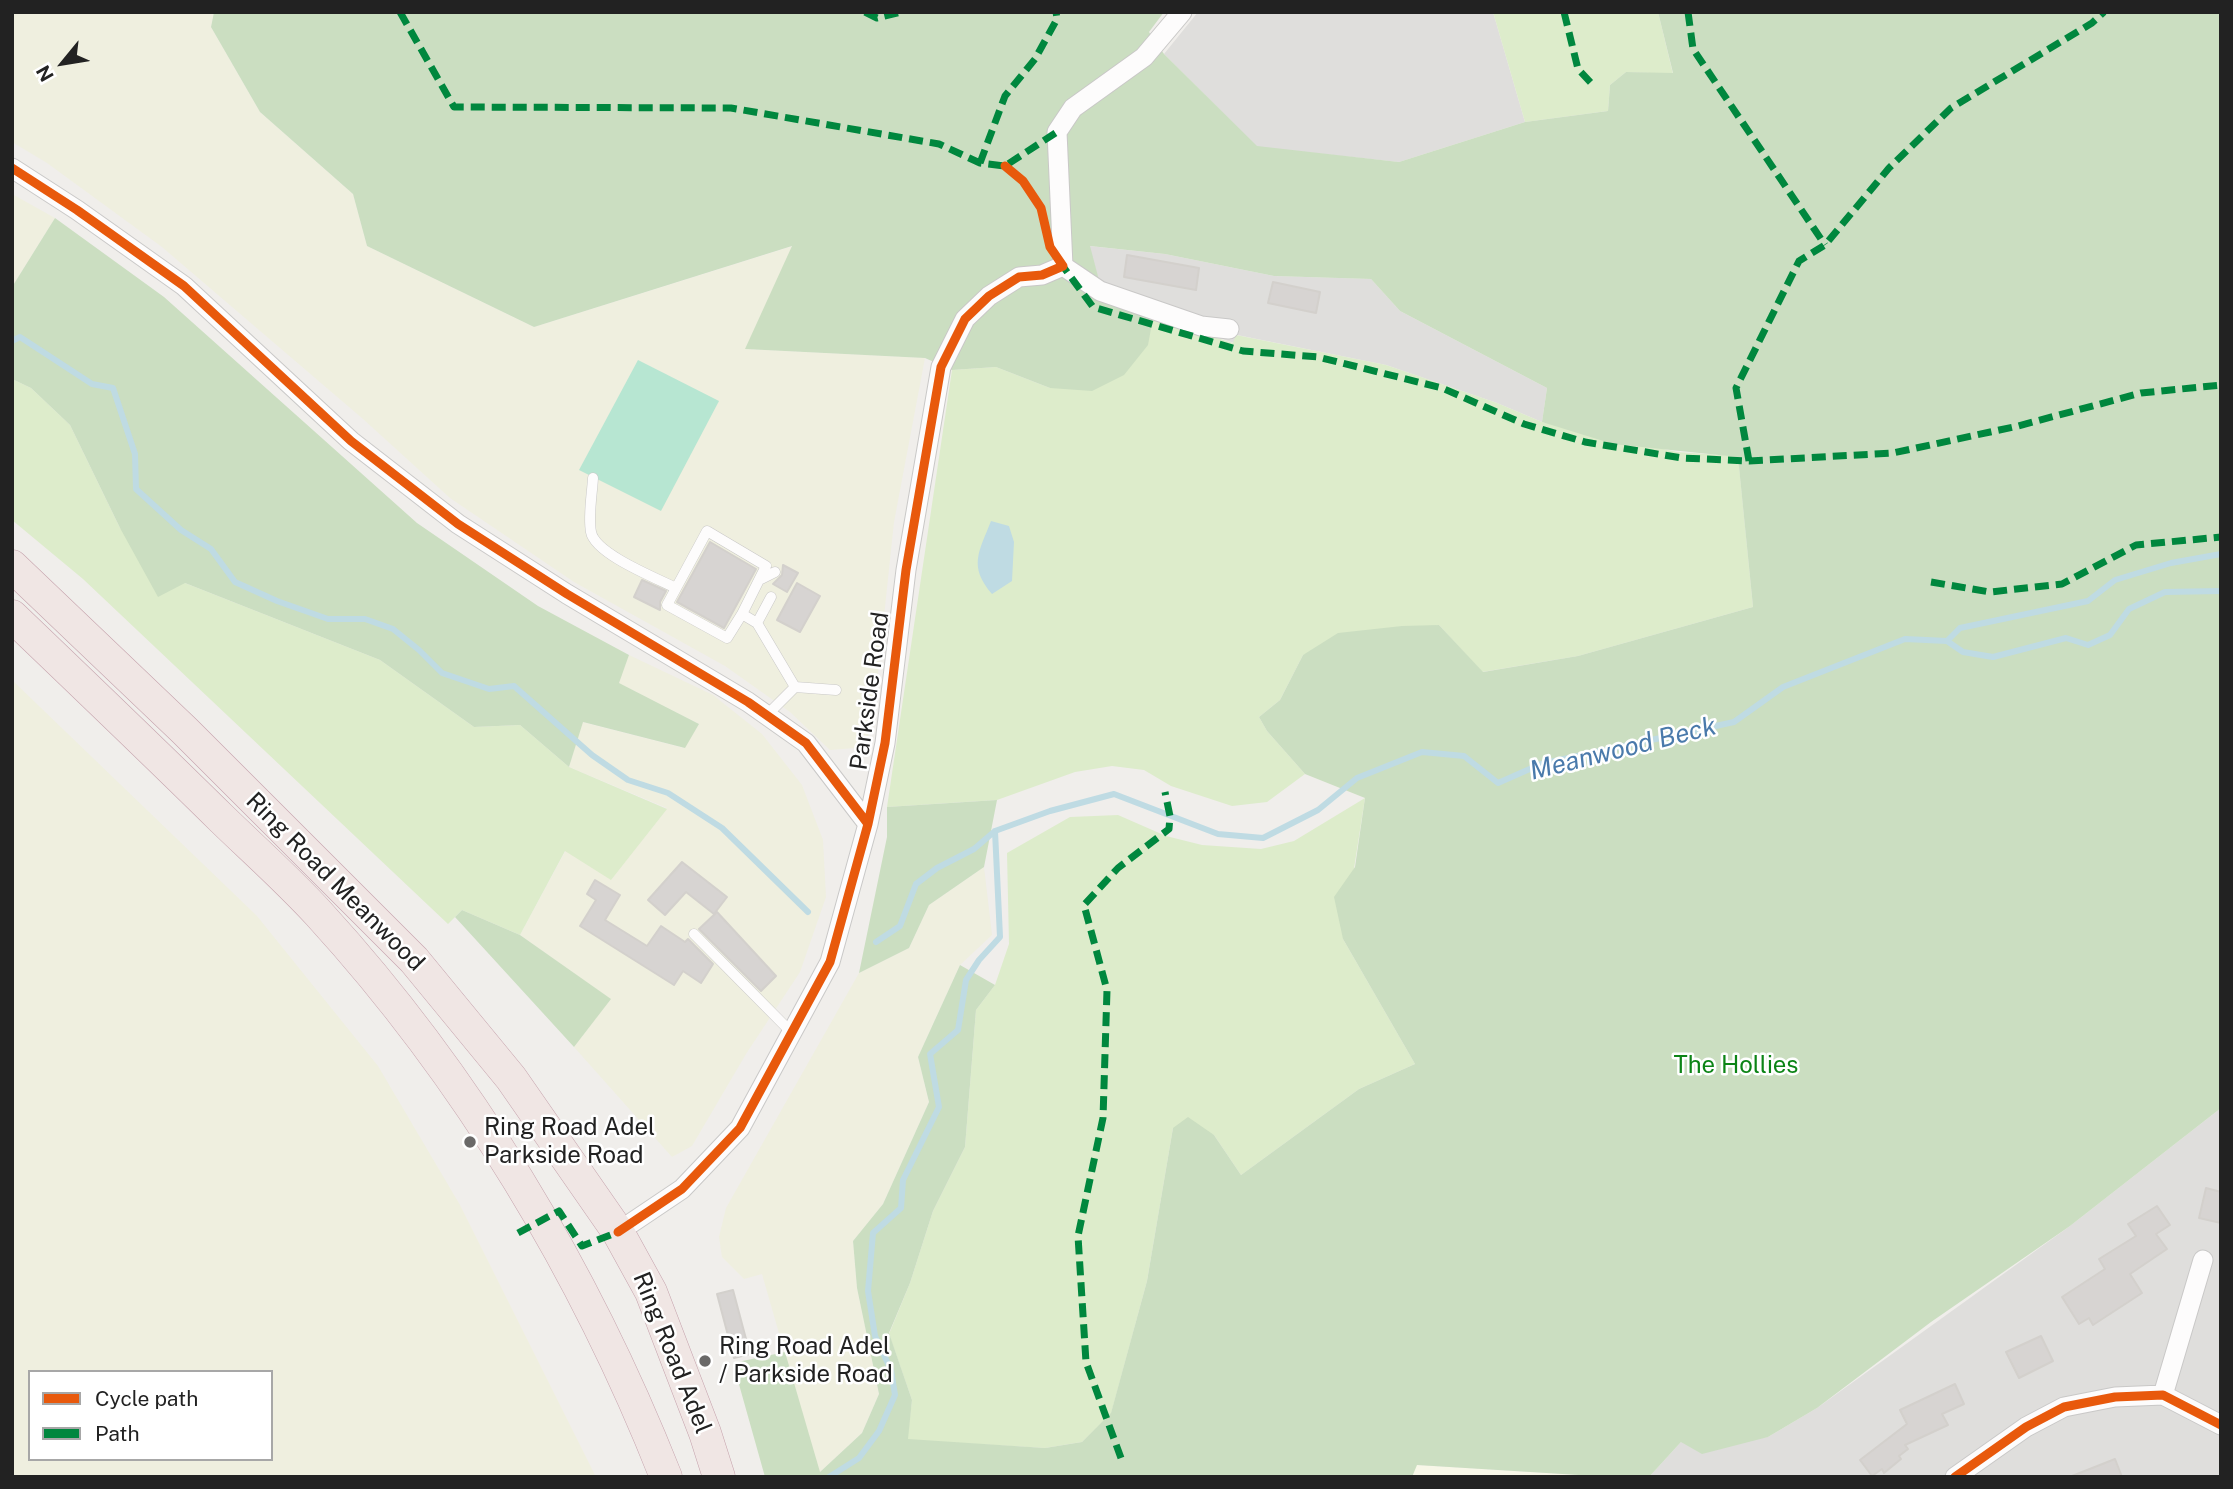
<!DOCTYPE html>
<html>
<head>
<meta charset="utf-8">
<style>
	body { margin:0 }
	#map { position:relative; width:2233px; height:1489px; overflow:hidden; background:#f0eeeb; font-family:"Public Sans",sans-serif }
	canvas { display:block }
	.frame { position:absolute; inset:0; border:14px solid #222; pointer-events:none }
	.legend { position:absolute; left:28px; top:1370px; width:245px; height:91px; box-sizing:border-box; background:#fff; border:2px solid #a7a7a7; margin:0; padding:9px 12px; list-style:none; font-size:21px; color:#222 }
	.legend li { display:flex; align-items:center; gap:14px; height:35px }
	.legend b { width:35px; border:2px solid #a7a7a7 }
	.north { position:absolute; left:28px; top:28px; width:70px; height:70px; -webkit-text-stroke:5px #fff; paint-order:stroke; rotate:240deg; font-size:19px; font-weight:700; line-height:28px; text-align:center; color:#222 }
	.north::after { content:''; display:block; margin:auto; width:24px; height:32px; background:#222; clip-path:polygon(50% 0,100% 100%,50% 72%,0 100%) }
</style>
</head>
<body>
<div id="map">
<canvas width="2233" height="1489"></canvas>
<div class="frame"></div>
<ul class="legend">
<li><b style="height:9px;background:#e8590c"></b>Cycle path</li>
<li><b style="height:9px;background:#00873e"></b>Path</li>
</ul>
<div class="north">N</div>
</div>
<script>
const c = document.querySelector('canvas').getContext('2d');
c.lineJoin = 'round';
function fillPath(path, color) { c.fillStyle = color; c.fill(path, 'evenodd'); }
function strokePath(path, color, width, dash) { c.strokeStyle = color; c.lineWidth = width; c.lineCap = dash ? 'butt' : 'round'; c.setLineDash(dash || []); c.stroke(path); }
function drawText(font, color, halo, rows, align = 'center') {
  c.font = font + ' "Public Sans",sans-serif'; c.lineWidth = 5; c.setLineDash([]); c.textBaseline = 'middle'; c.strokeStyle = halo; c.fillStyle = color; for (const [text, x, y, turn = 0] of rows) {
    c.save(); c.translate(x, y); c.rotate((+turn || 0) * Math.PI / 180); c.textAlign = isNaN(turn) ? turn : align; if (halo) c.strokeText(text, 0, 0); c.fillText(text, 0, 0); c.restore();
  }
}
const residential = new Path2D(`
	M1198,12H1493L1525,122L1399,162L1257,147L1164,54Z
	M1089,246L1165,254L1274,276L1371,279L1400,311L1547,388L1542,422L1497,403L1386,365L1237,335L1234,343L1104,299Z
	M2221,1108V1477H1649L1681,1442L1768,1437L1817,1408L2070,1226Z`);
const education = new Path2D(`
	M1416,1465L1611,1477H1412Z`);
const farmland = new Path2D(`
	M12,12H214L211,27L260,112L353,194L367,246L534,327L793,246L746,349L925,358L894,522L878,673L868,737L855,748L830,750L790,712L725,666L574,582L450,498L363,419L162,247L47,163L12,142Z
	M12,194L55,218L12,287Z
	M629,655L713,695L762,734L802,785L823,840L826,897L800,972L746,1054L692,1146L672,1157L574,1047L610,999L520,935L566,850L667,808L569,767L582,722L684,748L699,724L618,683Z
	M12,680L257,916L378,1066L460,1205L596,1477H12ZM30,1372H271V1459H30Z
	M984,867L992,935L960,965L918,1057L929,1102L883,1204L853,1241L857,1288L879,1394L862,1433L819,1473L762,1274L744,1279L722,1257L719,1237L726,1208L859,973L909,948L929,905Z`);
const grass = new Path2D(`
	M1493,12H1658L1673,74L1626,72L1610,85L1608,111L1525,122Z
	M1153,318L1233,343L1236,335L1386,365L1497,403L1542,422L1677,452L1738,456L1753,607L1578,656L1482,672L1439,625L1303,655L1280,700L1259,717L1267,731L1305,774L1267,802L1232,806L1171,786L1144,770L1112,766L1075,772L997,800L887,807L952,370L996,367L1050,388Z
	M12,379L31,388L70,425L120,528L185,583L380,660L474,727L520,725L569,767L667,809L611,880L565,851L520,935L462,910L448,924L83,579L12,520Z
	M1365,798L1343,939L1415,1064L1359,1089L1241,1175L1214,1135L1173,1128L1147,1281L1111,1414L1082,1442L1045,1448L907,1440L912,1400L889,1334L910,1283L933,1211L965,1147L976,1010L995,985L1009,944L1007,853L1070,817L1118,815L1166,836L1202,845L1261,849L1294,841Z`);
const forest = new Path2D(`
	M214,12H1164L1149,32L1164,54L1257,146L1399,162L1525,122L1608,111L1610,85L1626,72L1673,73L1658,12H2221V1108L2070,1226L1931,1322L1817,1408L1768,1437L1702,1454L1681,1442L1649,1477H1611L1417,1465L1412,1477H765L733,1363L785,1352L820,1472L862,1433L879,1394L857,1288L853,1241L883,1204L929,1102L918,1057L960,965L995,985L976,1010L965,1147L933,1211L910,1283L889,1333L912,1400L908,1439L1045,1448L1082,1442L1111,1413L1147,1281L1173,1128L1188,1117L1214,1135L1241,1175L1359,1089L1415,1064L1343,939L1334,897L1355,867L1365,798L1305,774L1267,731L1259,717L1280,700L1303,655L1338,633L1402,626L1439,625L1483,672L1578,656L1753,607L1738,457L1613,444L1542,422L1547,388L1400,311L1371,279L1274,276L1165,254L1090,246L1104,299L1153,318L1148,345L1124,375L1092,391L1050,388L996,367L952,370L925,358L745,349L792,246L534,327L367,246L353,194L260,112L211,27Z
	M55,218L164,297L417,523L538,606L629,655L619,683L699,724L685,748L583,722L569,767L520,725L474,727L380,660L185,583L158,597L120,528L70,425L31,388L12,379V287Z
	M997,800L984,867L929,905L909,948L859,973L887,837V807Z
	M462,910L520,935L611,999L574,1047L455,917Z`);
const pitch = new Path2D(`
	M638,360L719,401L661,511L579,470Z`);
const water = new Path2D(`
	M991,521L1009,526L1014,542L1012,581L992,594C968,566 979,552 991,521Z`);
const stream = new Path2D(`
	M12,341L20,337L92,384L113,388L135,454L136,489L181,530L211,549L235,582L277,601L328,619H365L393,629L419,650L442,673L489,689L514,686L592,755L628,780L668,793L722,828L808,912
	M1947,641L1963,652L1993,657L2066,638L2088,645L2110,635L2129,609L2165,592L2221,591
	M876,942L900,926L916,884L937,868L974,849L995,831L1050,811L1114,794L1218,834L1263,838L1318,810L1357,778L1422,752L1464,756L1498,783L1541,764L1734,722L1783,687L1905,639L1947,641L1960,628L2088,601L2115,580L2171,563L2221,554
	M829,1477L859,1458L879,1431L895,1395L891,1370L875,1336L868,1291L873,1233L901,1208L903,1180L939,1107L930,1054L958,1030L966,980L979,960L1000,937L995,831`);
const building = new Path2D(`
	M1127,255L1199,268L1196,290L1124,277Z
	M1273,282L1320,292L1316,313L1268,303Z
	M710,542L756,569L724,628L677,602Z
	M783,565L798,573L787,592L773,584L782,575Z
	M642,580L666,591L660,602V610L634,597Z
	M797,583L820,596L800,632L777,620Z
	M682,862L727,897L714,914L686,892L665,915L648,900Z
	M595,880L620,895L605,920L647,946L661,926L685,942L688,939L713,964L701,983L683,971L674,985L580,926L596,900L587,894Z
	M717,912L776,976L761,991L699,929Z
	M2206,1188L2221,1192V1223L2199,1218Z
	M2157,1206L2170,1225L2156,1234L2167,1249L2130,1274L2142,1293L2093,1325L2089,1318L2079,1324L2062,1297L2105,1269L2099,1259L2136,1236L2128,1224Z
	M733,1290L750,1354L734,1358L717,1294Z
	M2041,1336L2053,1361L2019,1378L2006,1352Z
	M1955,1384L1964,1404L1942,1414L1948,1425L1905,1445L1908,1449L1899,1456L1901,1459L1884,1473L1882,1469L1872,1476L1860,1460L1907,1424L1900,1410Z
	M2115,1459L2122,1477H2072V1476Z`);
const service = new Path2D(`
	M593,478C592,495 588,516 591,532C595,554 656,578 676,588
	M742,614L727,638L667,605L707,531L766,566L759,580
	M757,623L742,614L759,580L775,572
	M795,687L836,690
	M767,715L795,687L757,623L771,597
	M694,934L792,1033`);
const minor = new Path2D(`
	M12,168L77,210L184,286L351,441L458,524L567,594L748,702L806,743L868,824
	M1063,266L1057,132L1073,108L1144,57L1182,12
	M1063,266L1100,291L1201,326L1229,329
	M618,1232L682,1189L740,1128L830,962L868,824L885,743L906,570L941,367L965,319L989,296L1019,277L1042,275L1063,266
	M2163,1395L2203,1260
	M1955,1477L2026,1427L2064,1407L2115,1397L2163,1395L2221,1425`);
const trunk = new Path2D(`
	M12,566L185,731L414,960L511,1078L618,1232L651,1292L705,1433L719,1477
	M12,616C82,683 152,750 221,818C254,850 289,881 319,914C468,1077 585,1272 666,1477`);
const quiet = new Path2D(`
	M400,12L454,107L731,108L939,144L980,163L1005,166L1057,132
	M865,12L877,18L901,12
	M1564,12L1578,69L1593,85
	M1688,12L1693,49L1825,245
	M980,163L1005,96L1035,59L1057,19L1056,12
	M1059,261L1093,307L1243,351L1318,357L1442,388L1524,424L1585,442L1682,458L1749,461L1893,453L2018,426L2141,393L2221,385
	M1749,461L1736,388L1799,261L1825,245L1889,168L1951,108L2092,23L2104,12
	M1931,582L1990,592L2062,584L2136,545L2221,537
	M518,1233L559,1211L582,1246L618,1232
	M1121,1458L1086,1362L1078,1236L1103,1118L1107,990L1084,905L1118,868L1169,829L1170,816L1165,792`);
const cycleway = new Path2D(`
	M12,168L77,210L184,286L351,441L458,524L567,594L748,702L806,743L868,824
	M618,1232L682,1189L740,1128L830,962L868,824L885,743L906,570L941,367L965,319L989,296L1019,277L1042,275L1063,266L1050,247L1041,208L1023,181L1005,166
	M1955,1477L2026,1427L2064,1407L2115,1397L2163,1395L2221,1425`);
const markers = [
	[470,1142,7,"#6a6968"],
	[705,1361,7,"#6a6968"]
];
const streetNames = [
	["Parkside Road",870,691,-82],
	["Ring Road Meanwood",335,882,45],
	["Ring Road Adel",672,1353,68]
];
const parkNames = [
	["The Hollies",1736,1066]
];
const poiNames = [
	["Ring Road Adel",484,1128],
	["Parkside Road",484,1156],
	["Ring Road Adel",719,1347],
	["/ Parkside Road",719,1375]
];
const waterNames = [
	["Meanwood Beck",1623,749,-14]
];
fillPath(residential, '#dfdedc');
fillPath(education, '#f8f7e8');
fillPath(farmland, '#efefdf');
fillPath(grass, '#ddeccb');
fillPath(forest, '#cbdec1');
fillPath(pitch, '#b7e6d2');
fillPath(water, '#bfdbe3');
strokePath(stream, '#bfdbe3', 6);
fillPath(building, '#d7d4d2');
strokePath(building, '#d3d0cc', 2);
strokePath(service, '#c9c8c7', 11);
strokePath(minor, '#c9c8c7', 21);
strokePath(trunk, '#c5a2ac', 33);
strokePath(service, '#fdfcfc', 10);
strokePath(minor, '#fdfcfc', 19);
strokePath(trunk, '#f0e6e4', 32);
strokePath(quiet, '#00873e', 7, [14, 7]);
strokePath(cycleway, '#e8590c', 9);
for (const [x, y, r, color] of markers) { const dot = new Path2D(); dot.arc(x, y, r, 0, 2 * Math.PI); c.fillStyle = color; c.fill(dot); strokePath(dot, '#fff', 2.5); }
drawText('24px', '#222', '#fff', streetNames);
drawText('24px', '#0c8416', '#fff', parkNames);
drawText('24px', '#222', '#fff', poiNames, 'left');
drawText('italic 26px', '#4a7aab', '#fff', waterNames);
</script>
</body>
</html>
